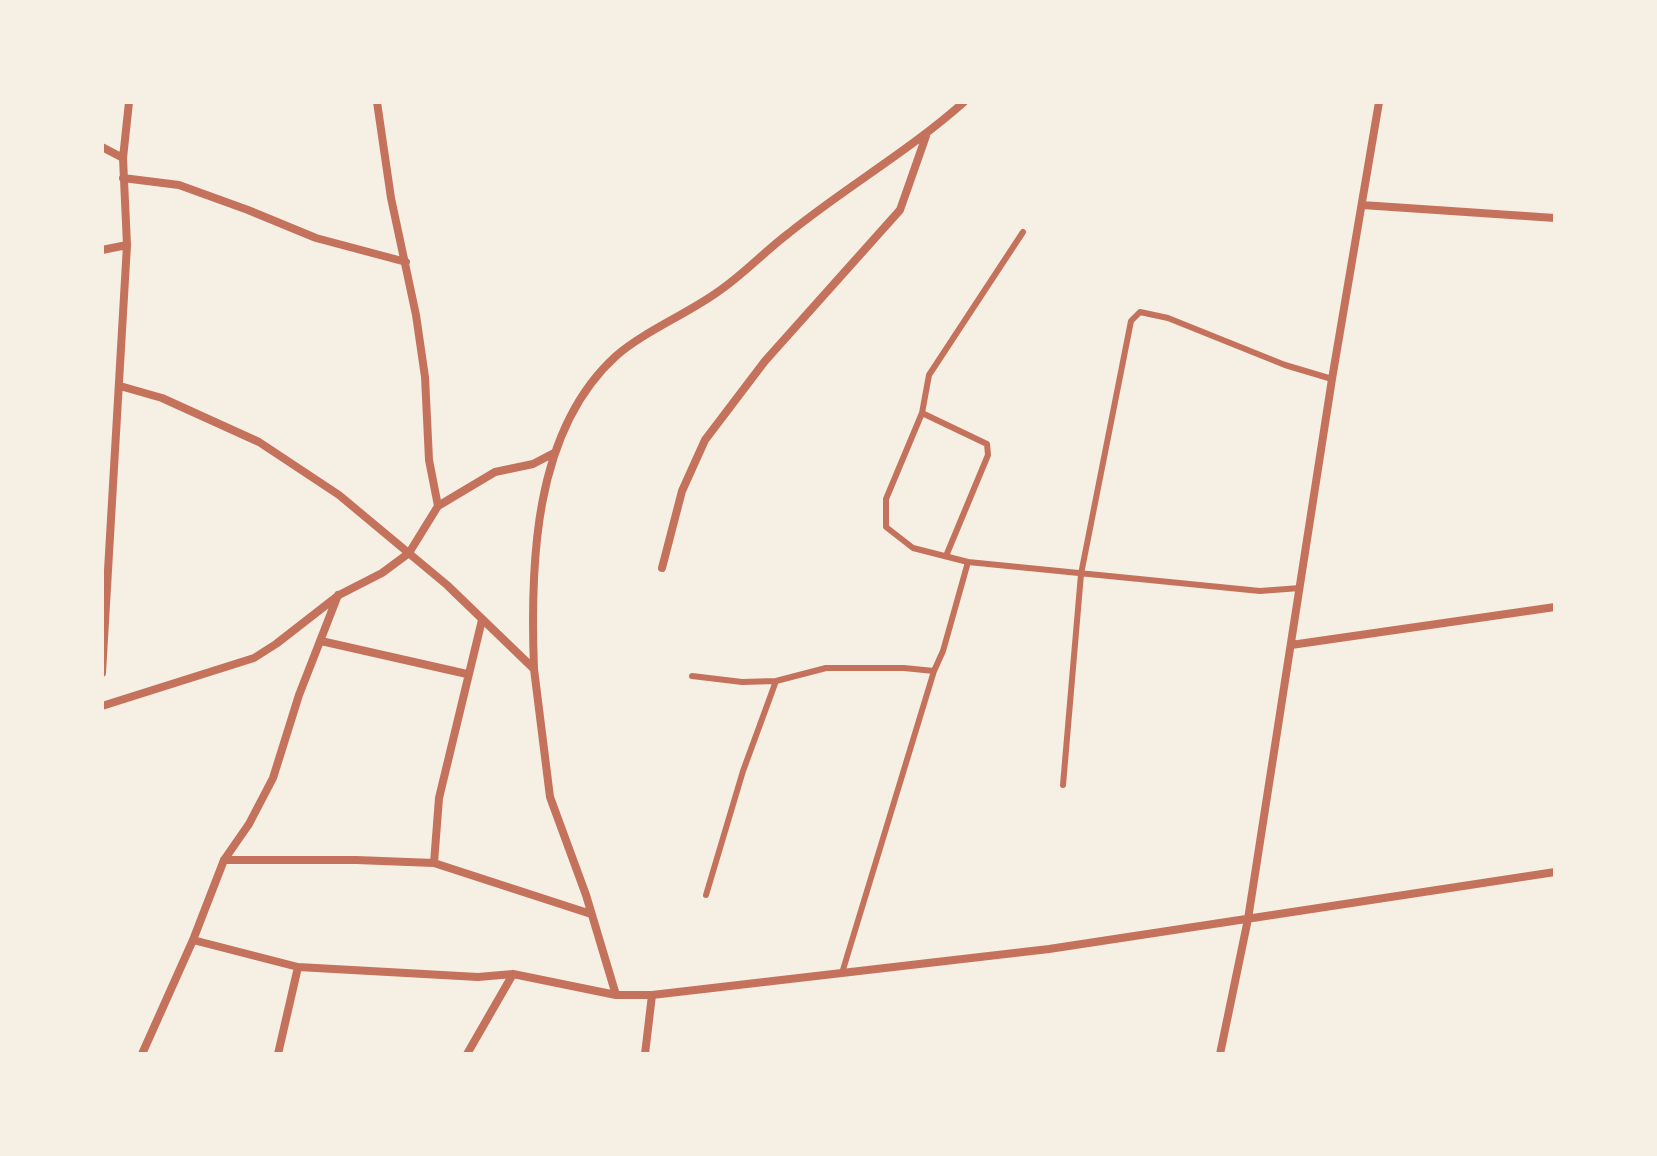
<!DOCTYPE html>
<html>
<head>
<meta charset="utf-8">
<style>
	body { margin:0 }
	#map { position:relative; width:1657px; height:1156px; overflow:hidden; background:#f6efe4; font-family:Poppins,sans-serif }
	canvas { display:block }
	.frame { position:absolute; inset:0; border:104px solid #f6efe4; pointer-events:none }
</style>
</head>
<body>
<div id="map">
<canvas width="1657" height="1156"></canvas>
<div class="frame"></div>
</div>
<script>
const c = document.querySelector('canvas').getContext('2d');
c.lineJoin = 'round';
function strokePath(path, color, width, dash) { c.strokeStyle = color; c.lineWidth = width; c.lineCap = dash ? 'butt' : 'round'; c.setLineDash(dash || []); c.stroke(path); }
const service = new Path2D(`
	M1023,232L929,375L922,413L886,499V527L913,548L968,562L1260,591L1300,588
	M922,413L987,444L988,455L946,556
	M692,676L742,682L776,681L826,668H904L934,671L943,651L968,562
	M1063,785L1081,574L1131,321L1140,312L1168,318L1285,365L1332,379
	M706,895L743,771L776,681
	M842,973L934,671`);
const minor = new Path2D(`
	M377,102L391,198L416,315L425,377L429,460L438,506
	M102,147L123,158
	M123,178L179,185L248,210L316,238L406,262
	M1362,205L1555,218
	M102,250L127,245
	M120,386L162,398L259,442L339,495L447,585L534,669L550,797L586,895L616,995
	M662,568L682,491L705,440L765,361L900,210L926,136
	M321,641L467,674
	M1291,645L1555,607
	M534,669C530,566 533,431 616,356C643,332 689,313 719,291C744,274 765,251 789,233C846,187 909,151 964,102
	M102,673L127,245L123,158L129,102
	M102,706L254,658L276,644L339,595L382,573L409,553L438,506L495,472L533,464L554,453
	M224,860H356L434,863L591,914
	M434,863L439,798L482,620
	M193,940L298,967L478,977L513,974L616,995H652L1049,949L1555,872
	M142,1054L193,940L224,860L249,824L273,778L299,695L338,595
	M278,1054L298,967
	M467,1054L513,974
	M645,1054L652,995
	M1220,1054L1248,919L1332,379L1379,102`);
strokePath(service, '#c5725c', 6);
strokePath(minor, '#c5725c', 8);
</script>
</body>
</html>
